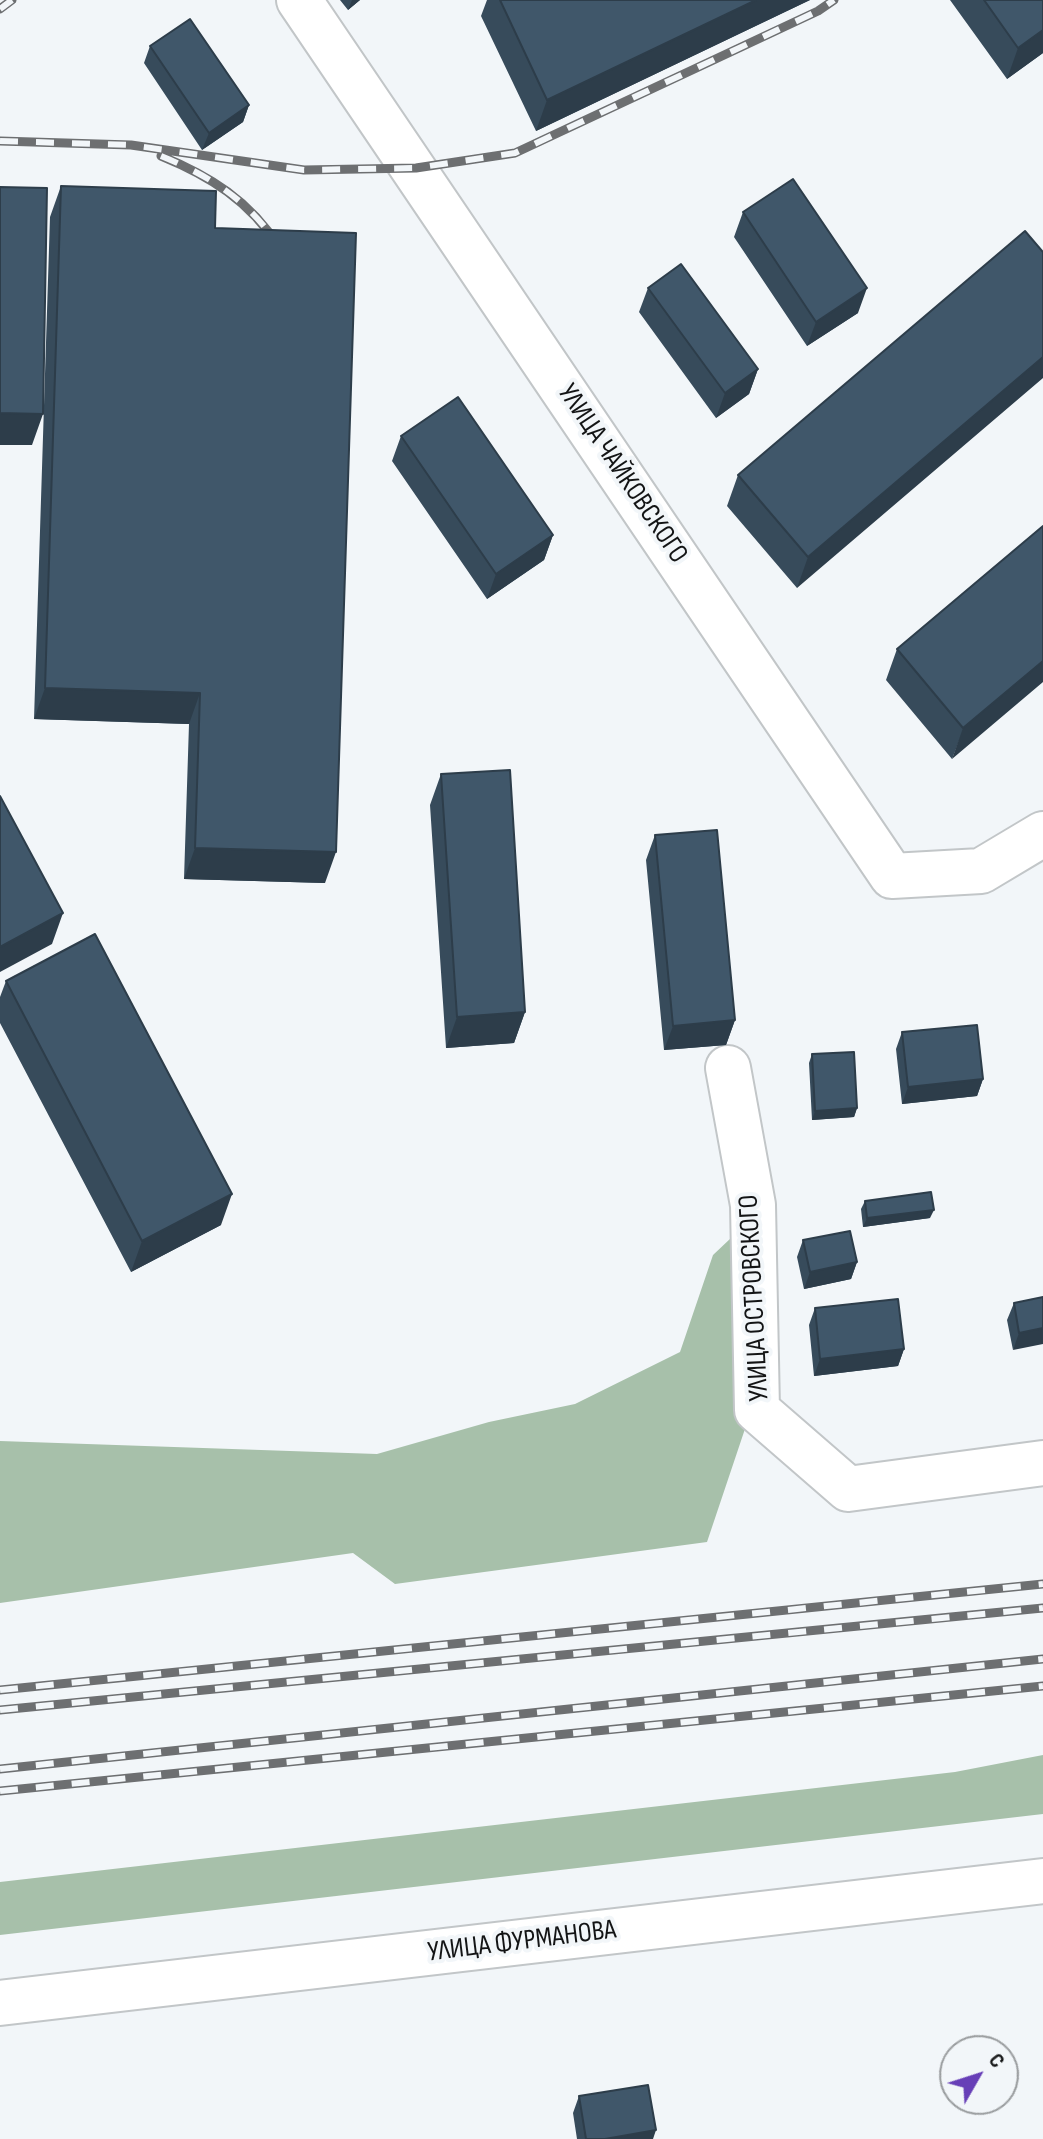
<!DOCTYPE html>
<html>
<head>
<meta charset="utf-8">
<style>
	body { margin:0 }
	#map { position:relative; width:1043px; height:2139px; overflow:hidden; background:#f2f6f9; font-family:"Sofia Sans Condensed",sans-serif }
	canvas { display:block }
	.north { position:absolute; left:939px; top:2035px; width:80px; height:80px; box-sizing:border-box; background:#f2f6f9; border:2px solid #999c9e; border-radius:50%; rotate:51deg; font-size:22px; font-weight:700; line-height:32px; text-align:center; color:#131415 }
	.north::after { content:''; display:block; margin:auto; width:28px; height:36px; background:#673fb7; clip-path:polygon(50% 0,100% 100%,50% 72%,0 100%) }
</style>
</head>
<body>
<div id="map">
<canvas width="1043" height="2139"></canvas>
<div class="north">С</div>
</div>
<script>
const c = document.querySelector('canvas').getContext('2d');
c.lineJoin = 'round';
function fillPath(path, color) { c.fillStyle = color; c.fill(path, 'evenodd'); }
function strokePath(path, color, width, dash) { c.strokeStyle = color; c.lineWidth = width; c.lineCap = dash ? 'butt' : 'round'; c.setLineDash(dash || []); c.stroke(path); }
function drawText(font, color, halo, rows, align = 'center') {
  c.font = font + ' "Sofia Sans Condensed",sans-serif'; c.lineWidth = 8; c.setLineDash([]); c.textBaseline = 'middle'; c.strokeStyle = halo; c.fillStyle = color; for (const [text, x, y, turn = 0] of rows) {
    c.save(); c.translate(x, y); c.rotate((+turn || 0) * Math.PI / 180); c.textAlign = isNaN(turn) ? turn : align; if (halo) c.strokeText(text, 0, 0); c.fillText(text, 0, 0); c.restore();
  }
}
const forest = new Path2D(`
	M731,1238L748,1248L750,1414L707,1542L395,1584L353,1553L0,1603V1441L377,1454L489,1422L575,1404L680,1352L713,1255Z
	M1043,1755V1814L0,1935V1882L955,1772Z`);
const minor = new Path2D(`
	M299,0L892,876L981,871L1043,834
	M728,1068L753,1205L757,1410L848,1489L1043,1463
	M0,2003L1043,1881`);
const rail = new Path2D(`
	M0,9L12,0
	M0,141L131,145L304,170L416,168L515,153L818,11L834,0
	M161,156C210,176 250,201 279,247
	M0,1690L1043,1584
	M0,1710L1043,1608
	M0,1769L1043,1659
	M0,1791L1043,1686`);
const wall = new Path2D(`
	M340,0H360L348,10Z
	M487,0H810L536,131L481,16Z
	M950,0H1043V53L1007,79Z
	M150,46L249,105L243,122L202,150L144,63Z
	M61,186L215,228L325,883L184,879L189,724L34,719L50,217Z
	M743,212L858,313L807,346L734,237Z
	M1043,252L797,588L727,506L738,475Z
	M648,288L758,369L749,394L716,418L639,312Z
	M401,436L553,535L544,560L487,599L392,461Z
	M1043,526L952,759L886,680L897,649Z
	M441,774L525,1012L514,1043L446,1048L430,805Z
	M655,835L735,1020L726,1045L664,1050L646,860Z
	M6,981L221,1225L131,1272L0,1023V997Z
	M902,1032L983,1079L977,1096L902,1104L896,1049Z
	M812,1054L857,1108L854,1117L812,1120L809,1063Z
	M865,1201L930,1218L863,1227L861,1209Z
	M803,1240L857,1262L851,1279L804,1289L797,1257Z
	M1043,1297L1013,1350L1007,1320L1014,1303Z
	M815,1308L904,1349L898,1366L814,1376L809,1325Z
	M579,2096L653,2139H577L573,2113Z`);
const shadedWall = new Path2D(`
	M352,0H360L348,10Z
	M756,0H810L536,131L547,100Z
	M1043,30V53L1007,79L1018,48Z
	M249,105L243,122L202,150L209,133Z
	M867,288L858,313L807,346L816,322Z
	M1043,357V378L797,588L808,557Z
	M758,369L749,394L716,418L725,393Z
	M0,413L43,414L32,445H0Z
	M553,535L544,560L487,599L496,574Z
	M1043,661V682L952,759L963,728Z
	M45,688L200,693L189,724L34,719Z
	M195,848L336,852L325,883L184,879Z
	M63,913L52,944L0,972V947Z
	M525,1012L514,1043L446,1048L457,1017Z
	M735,1020L726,1045L664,1050L673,1026Z
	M983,1079L977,1096L902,1104L908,1087Z
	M857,1108L854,1117L812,1120L815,1111Z
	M232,1194L221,1225L131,1272L142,1241Z
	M934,1210L930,1218L863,1227L867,1218Z
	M857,1262L851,1279L804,1289L810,1272Z
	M1043,1328V1344L1013,1350L1019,1333Z
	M904,1349L898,1366L814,1376L820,1359Z
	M656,2130L653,2139H605Z`);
const building = new Path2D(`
	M500,0H756L547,100Z
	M984,0H1043V30L1018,48Z
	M190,19L249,105L209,133L150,46Z
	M793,179L867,288L816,322L743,212Z
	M61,186L216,191L215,228L356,233L336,852L195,848L200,693L45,688Z
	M0,187L47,188L43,414L0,413Z
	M1025,231L1043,252V357L808,557L738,475Z
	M681,264L758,369L725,393L648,288Z
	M458,397L553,535L496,574L401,436Z
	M1043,526V661L963,728L897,649Z
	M510,770L525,1012L457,1017L441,774Z
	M0,796L63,913L0,947Z
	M717,830L735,1020L673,1026L655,835Z
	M95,934L232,1194L142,1241L6,981Z
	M977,1025L983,1079L908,1087L902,1032Z
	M854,1052L857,1108L815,1111L812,1054Z
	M931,1192L934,1210L867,1218L865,1201Z
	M850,1231L857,1262L810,1272L803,1240Z
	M1043,1297V1328L1019,1333L1014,1303Z
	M898,1299L904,1349L820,1359L815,1308Z
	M648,2085L656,2130L605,2139H586L579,2096Z`);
const streetNames = [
	["УЛИЦА ЧАЙКОВСКОГО",622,474,56],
	["УЛИЦА ОСТРОВСКОГО",755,1298,-93],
	["УЛИЦА ФУРМАНОВА",522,1942,-7]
];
fillPath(forest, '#a7c0aa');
strokePath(minor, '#c2c6c8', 48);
strokePath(minor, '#fff', 44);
strokePath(rail, '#6d6f71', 9);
strokePath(rail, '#f2f6f9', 6, [18]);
fillPath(wall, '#374b5b');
fillPath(shadedWall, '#2d3d4a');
fillPath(building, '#40576a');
strokePath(building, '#2d3d4a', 2);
drawText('28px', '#131415', '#f2f6f9', streetNames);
</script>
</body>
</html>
